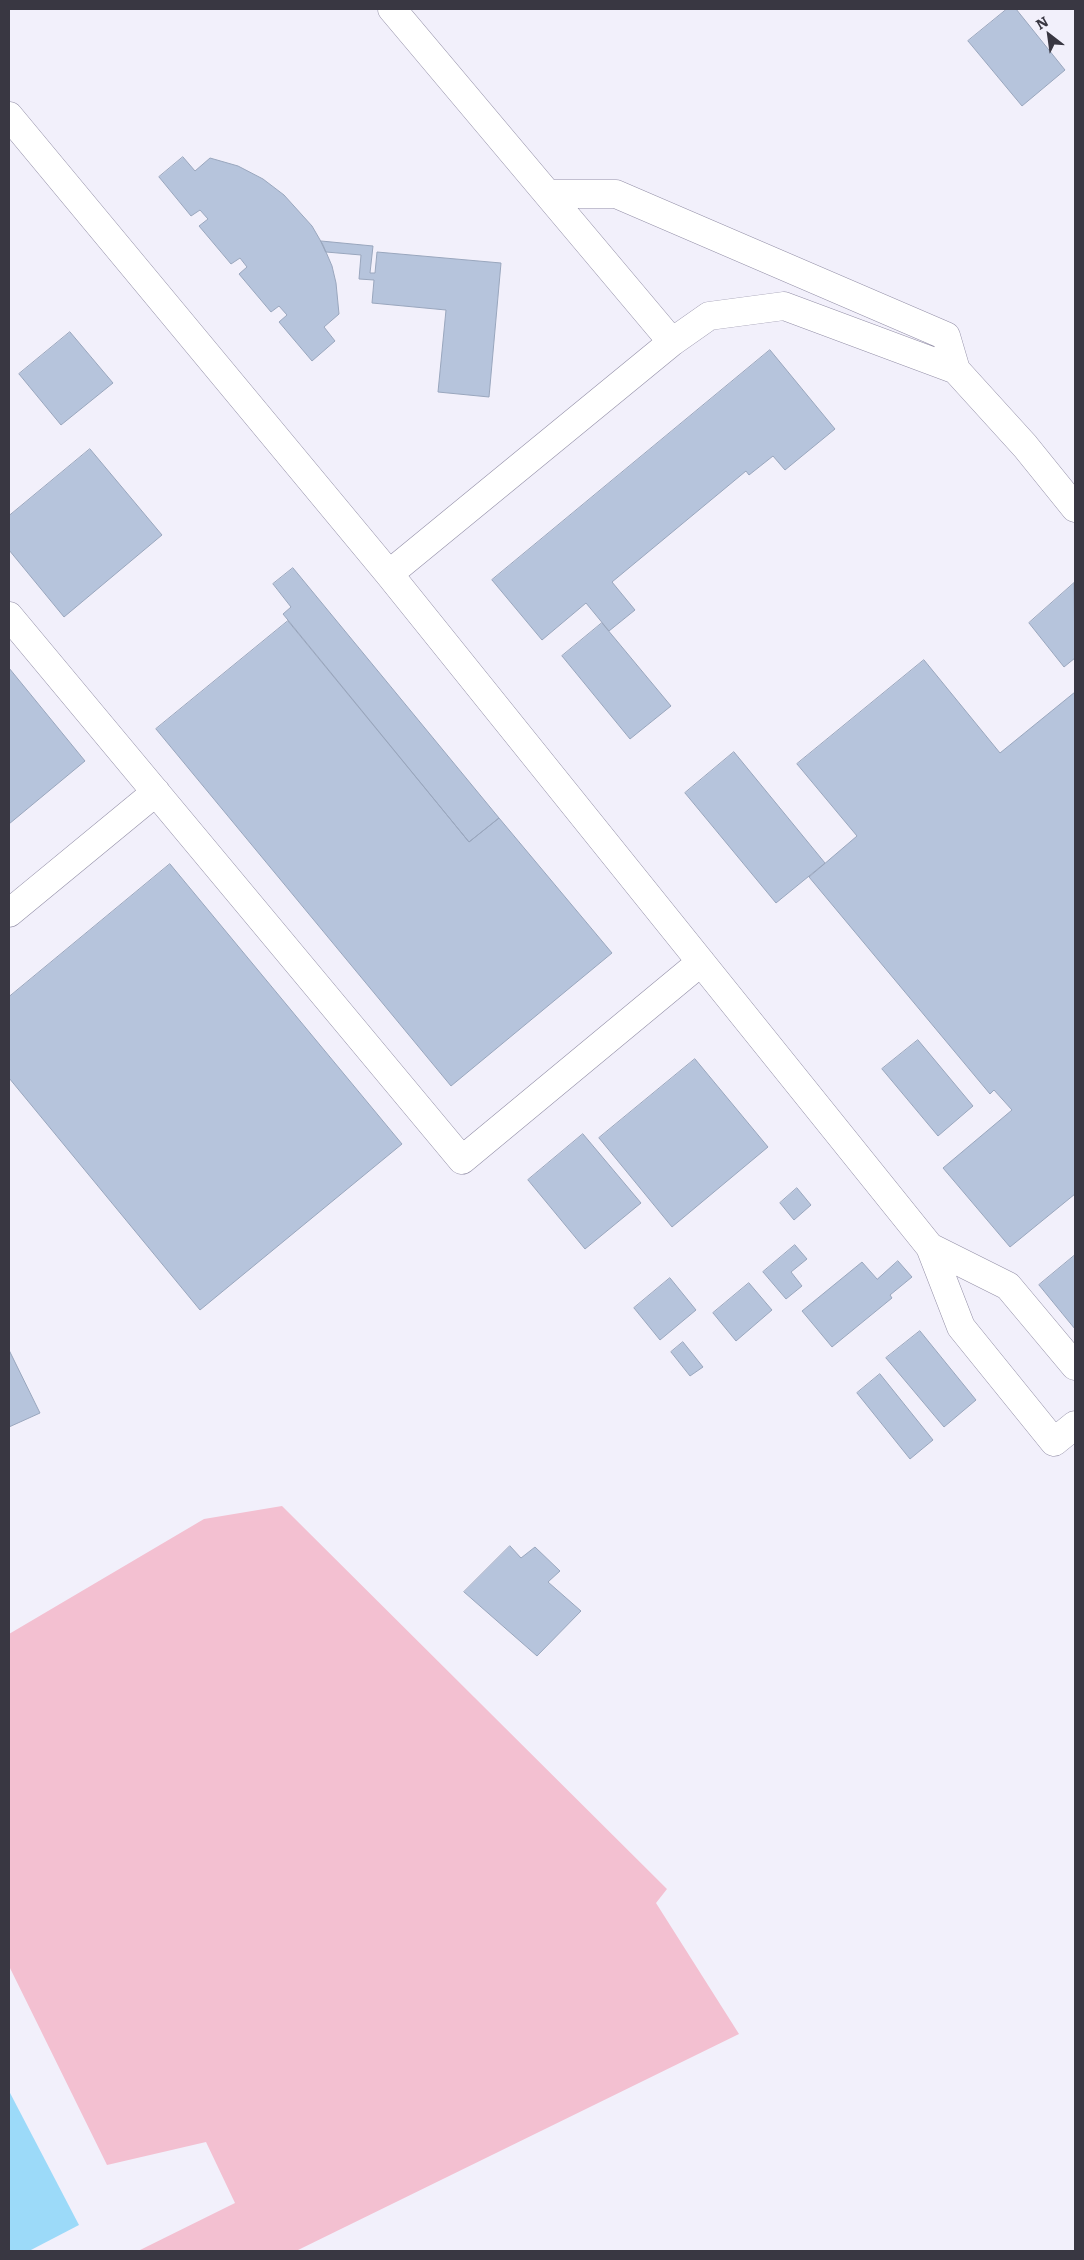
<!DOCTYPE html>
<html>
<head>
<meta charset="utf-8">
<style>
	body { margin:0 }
	#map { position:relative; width:1084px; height:2260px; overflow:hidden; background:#f2f0fb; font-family:Literata,serif }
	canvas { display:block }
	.frame { position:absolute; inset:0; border:10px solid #393742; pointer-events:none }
	.north { position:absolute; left:1024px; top:10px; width:50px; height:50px; -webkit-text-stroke:4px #f2f0fb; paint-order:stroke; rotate:330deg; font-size:14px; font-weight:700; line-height:20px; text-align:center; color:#393742 }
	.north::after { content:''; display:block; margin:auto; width:18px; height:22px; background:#393742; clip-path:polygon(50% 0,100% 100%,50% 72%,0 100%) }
</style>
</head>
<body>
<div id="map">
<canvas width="1084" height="2260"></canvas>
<div class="frame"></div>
<div class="north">N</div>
</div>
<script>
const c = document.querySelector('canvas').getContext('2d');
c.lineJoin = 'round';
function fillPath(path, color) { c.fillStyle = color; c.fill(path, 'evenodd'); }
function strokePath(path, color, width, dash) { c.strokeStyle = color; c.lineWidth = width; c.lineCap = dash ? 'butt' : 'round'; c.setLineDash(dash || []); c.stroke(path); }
const green = new Path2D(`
	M282,1506L667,1889L656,1903L739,2034L296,2251H138L235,2203L206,2142L107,2165L9,1966V1634L204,1519Z`);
const water = new Path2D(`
	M9,2091L79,2225L29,2251H9Z`);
const building = new Path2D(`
	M1007,9H1016L1065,70L1022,106L968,41Z
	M183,157L195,171L210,158L238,166L263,179L284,195L312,226L323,245L332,266L336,283L339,314L324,327L335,341L312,361L279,322L287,315L279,306L271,312L239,274L247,267L240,258L231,264L199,226L208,219L200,210L191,216L159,177Z
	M321,241L373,246L370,273H375L377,252L501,263L489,397L438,392L446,310L372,303L374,280L359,279L361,255L326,252Z
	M70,332L113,383L61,425L19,374Z
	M770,350L835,429L785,470L773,456L749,475L746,471L612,582L635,610L609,631L586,603L542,640L492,580Z
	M90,449L162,535L64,617L9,550V516Z
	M293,568L499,818L469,842L283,614L291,607L273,584Z
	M1074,583L1075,658L1064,667L1029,623Z
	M288,621L469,842L499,818L612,953L451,1086L156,729Z
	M602,623L671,706L630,739L562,656Z
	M924,660L1000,753L1075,692V1194L1010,1247L943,1168L1012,1110L994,1090L990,1094L809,877L857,836L797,764Z
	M9,668L85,761L9,824Z
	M734,752L825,863L776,903L685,793Z
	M170,864L402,1144L200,1310L9,1078V997Z
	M918,1040L973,1106L938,1136L882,1069Z
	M695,1059L768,1147L672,1227L599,1138Z
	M583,1134L641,1203L585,1249L528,1180Z
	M797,1188L811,1205L794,1220L780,1203Z
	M795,1245L807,1259L791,1272L802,1286L786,1299L763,1272Z
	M1075,1255V1329L1039,1285Z
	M898,1261L912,1277L890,1295L892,1298L832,1347L802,1311L862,1262L877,1279Z
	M670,1278L696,1310L660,1340L634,1308Z
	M749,1283L772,1310L736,1341L713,1313Z
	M920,1331L976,1400L944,1427L886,1358Z
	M683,1342L703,1367L690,1376L671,1352Z
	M9,1350L40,1413L9,1427Z
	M880,1374L933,1440L910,1459L857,1393Z
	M510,1546L521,1558L535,1547L560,1571L548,1582L581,1611L537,1656L464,1592Z`);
const minor = new Path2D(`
	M9,116L389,574L930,1247L961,1327L1054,1442L1075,1425
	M548,194H616L946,336L956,370L784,306L709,316L672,342
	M956,370L1025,446L1075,508
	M389,574L672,342L392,9
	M9,616L462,1160L701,962
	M9,913L156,792
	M930,1247L1008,1286L1075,1366`);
fillPath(green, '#f3c0d1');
fillPath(water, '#9cdaf9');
fillPath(building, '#b6c4dc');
strokePath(building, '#99a6bd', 1);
strokePath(minor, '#938fa7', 29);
strokePath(minor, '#fff', 28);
</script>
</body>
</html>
